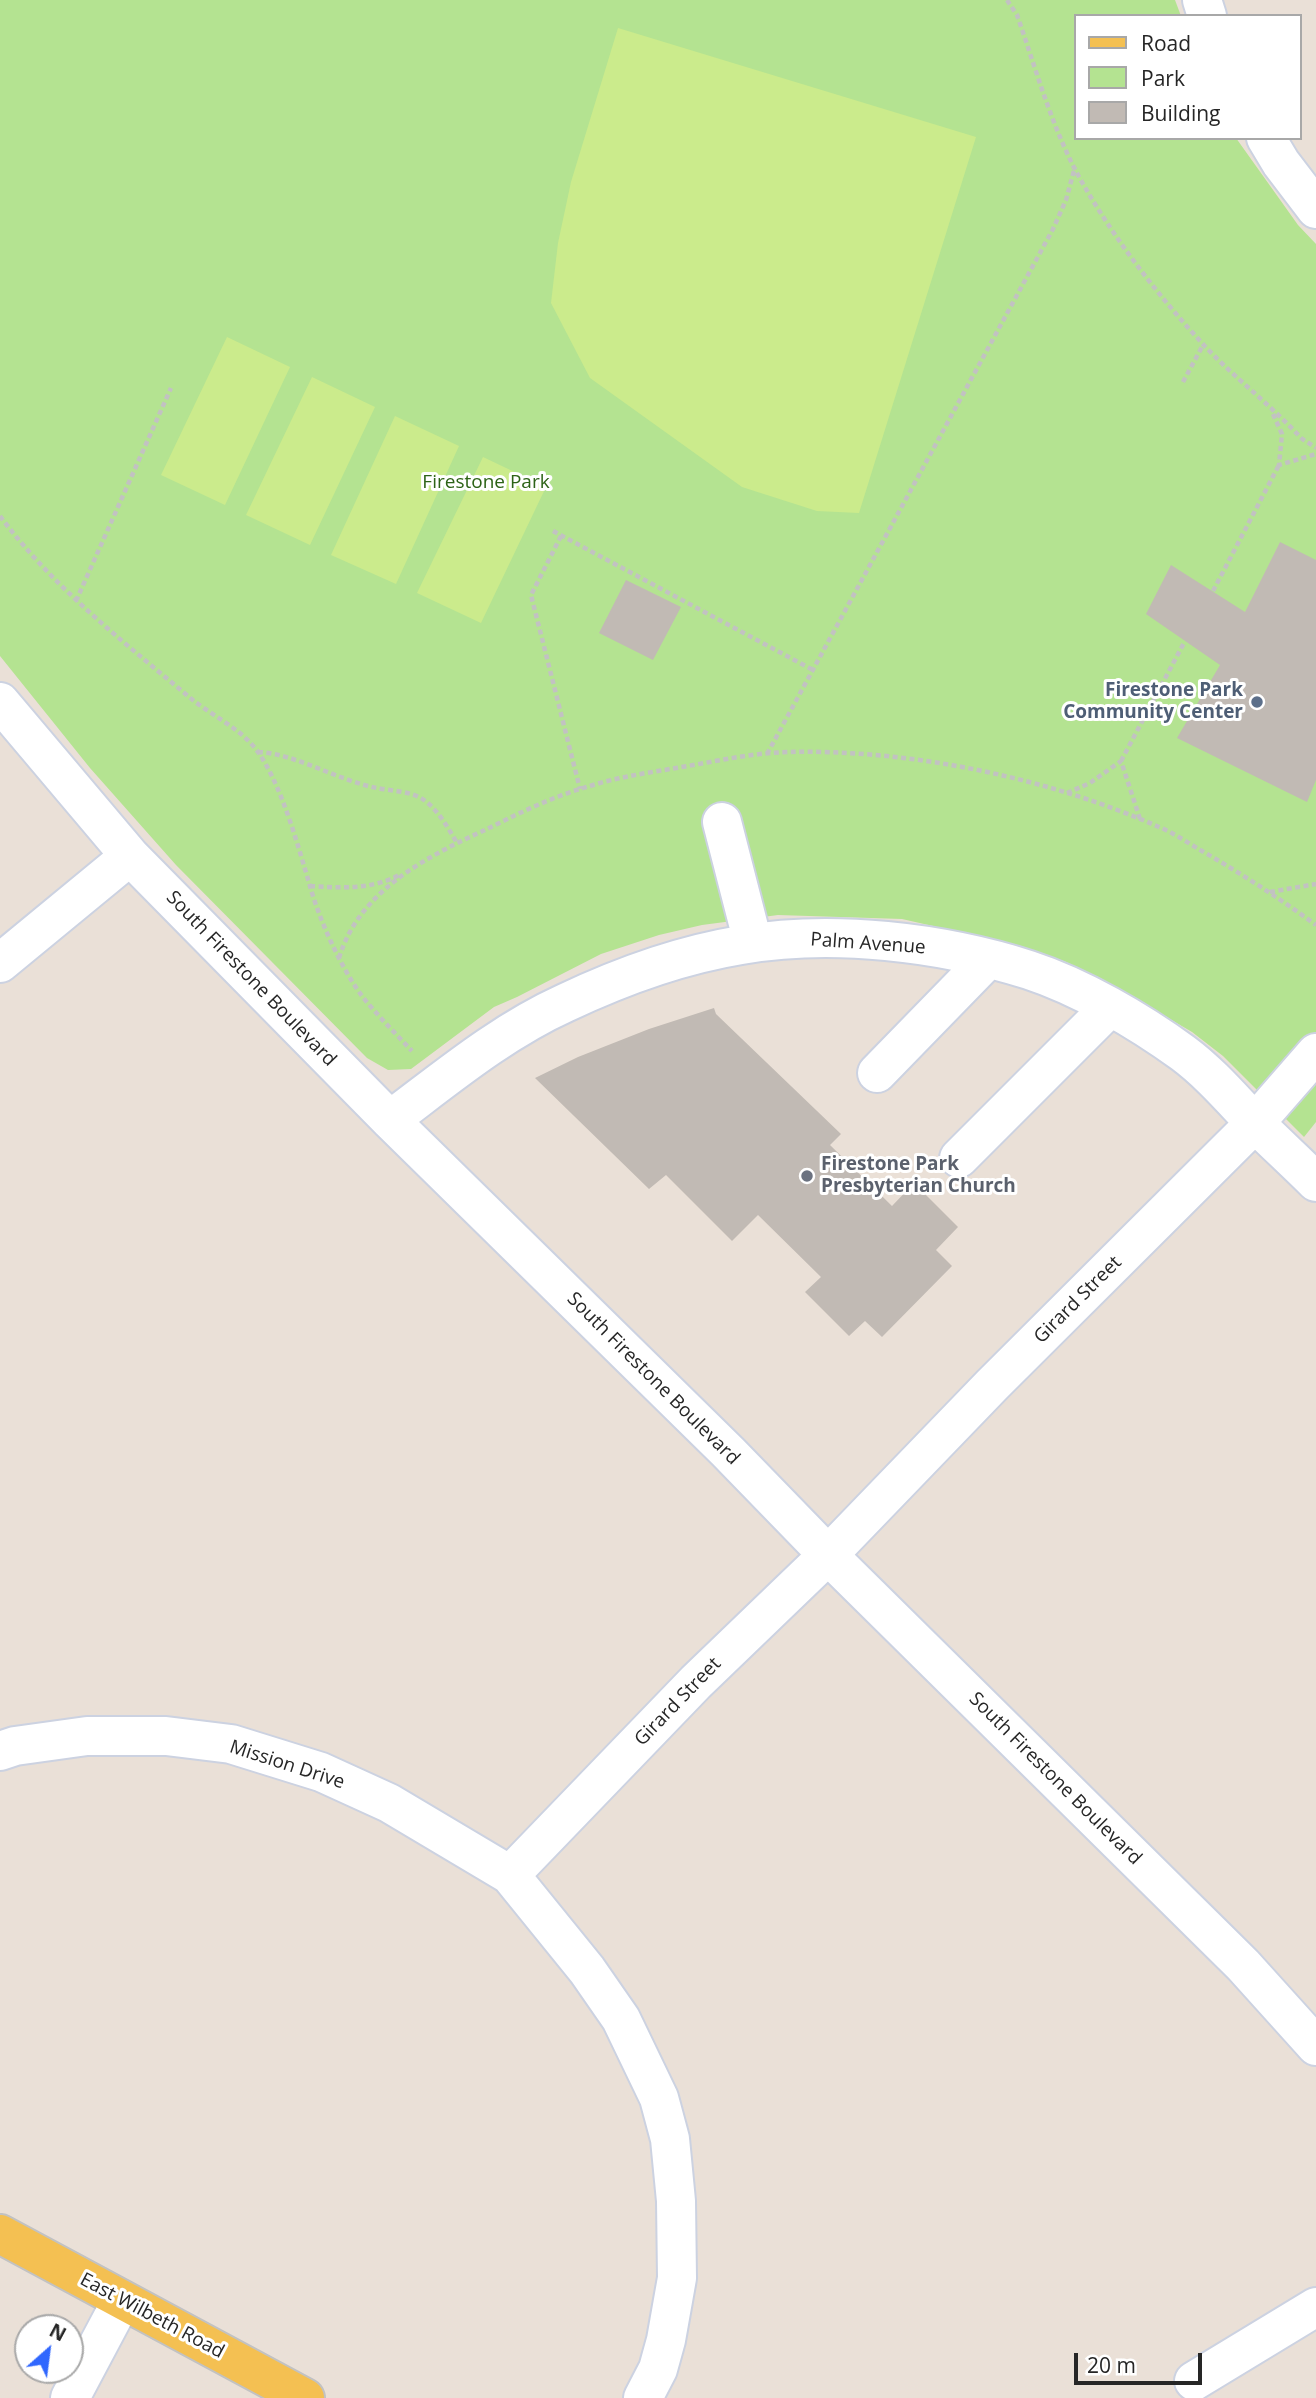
<!DOCTYPE html>
<html>
<head>
<meta charset="utf-8">
<style>
	body { margin:0 }
	#map { position:relative; width:1316px; height:2398px; overflow:hidden; background:#eae0d7; font-family:"Open Sans",sans-serif }
	canvas { display:block }
	.legend { position:absolute; left:1074px; top:14px; width:228px; height:126px; box-sizing:border-box; background:#fff; border:2px solid #a8a8a8; margin:0; padding:9px 12px; list-style:none; font-size:21px; color:#262626 }
	.legend li { display:flex; align-items:center; gap:14px; height:35px }
	.legend b { width:35px; border:2px solid #a8a8a8 }
	.north { position:absolute; left:14px; top:2314px; width:70px; height:70px; box-sizing:border-box; background:#fff; border:2px solid #a8a8a8; border-radius:50%; rotate:28deg; font-size:19px; font-weight:700; line-height:28px; text-align:center; color:#262626 }
	.north::after { content:''; display:block; margin:auto; width:24px; height:32px; background:#3067fe; clip-path:polygon(50% 0,100% 100%,50% 72%,0 100%) }
	.scale { position:absolute; left:1074px; top:2353px; width:128px; height:32px; box-sizing:border-box; border:4px solid #262626; border-top:0; padding-left:9px; font-size:21px; line-height:24px; white-space:nowrap; color:#262626; -webkit-text-stroke:5px #fff; paint-order:stroke }
</style>
</head>
<body>
<div id="map">
<canvas width="1316" height="2398"></canvas>
<ul class="legend">
<li><b style="height:9px;background:#f4c052"></b>Road</li>
<li><b style="height:19px;background:#b4e391"></b>Park</li>
<li><b style="height:19px;background:#c1bab4"></b>Building</li>
</ul>
<div class="north">N</div>
<div class="scale">20 m</div>
</div>
<script>
const c = document.querySelector('canvas').getContext('2d');
c.lineJoin = 'round';
function fillPath(path, color) { c.fillStyle = color; c.fill(path, 'evenodd'); }
function strokePath(path, color, width, dash) { c.strokeStyle = color; c.lineWidth = width; c.lineCap = dash ? 'butt' : 'round'; c.setLineDash(dash || []); c.stroke(path); }
function drawText(font, color, halo, rows, align = 'center') {
  c.font = font + ' "Open Sans",sans-serif'; c.lineWidth = 6; c.setLineDash([]); c.textBaseline = 'middle'; c.strokeStyle = halo; c.fillStyle = color; for (const [text, x, y, turn = 0] of rows) {
    c.save(); c.translate(x, y); c.rotate((+turn || 0) * Math.PI / 180); c.textAlign = isNaN(turn) ? turn : align; if (halo) c.strokeText(text, 0, 0); c.fillText(text, 0, 0); c.restore();
  }
}
const green = new Path2D(`
	M0,0H1175L1181,16H1076V138H1236L1298,225L1316,244V1122L1304,1137L1223,1056L1192,1032L1102,979L1066,962L1021,946L902,919L778,915L702,925L659,935L601,954L517,997L494,1007L411,1069L388,1070L367,1058L176,865L90,768L0,656Z`);
const pitch = new Path2D(`
	M618,28L976,137L859,513L817,511L742,487L590,378L551,303L558,243L571,182Z
	M227,337L290,367L225,505L161,475Z
	M312,377L375,407L310,545L246,515Z
	M395,416L459,446L396,584L331,555Z
	M483,457L546,487L481,623L417,593Z`);
const building = new Path2D(`
	M1280,542L1316,560V780L1307,802L1177,738L1220,665L1146,614L1171,565L1245,612Z
	M626,580L681,607L653,660L599,633Z
	M714,1008L716,1014L841,1134L830,1145L892,1206L914,1183L958,1227L936,1250L952,1266L882,1337L865,1321L849,1336L805,1292L821,1277L758,1215L732,1241L666,1175L649,1189L535,1078L578,1057L649,1029Z`);
const path = new Path2D(`
	M1007,0L1017,15C1037,72 1053,132 1083,184C1116,241 1157,294 1201,342C1232,376 1270,404 1301,438L1316,448
	M1183,382L1203,345
	M1273,414L1282,434L1279,465L1316,454
	M0,516C52,586 121,640 188,696C210,715 241,728 258,752C282,786 298,846 310,886C319,919 341,968 362,996C377,1015 395,1033 412,1051
	M553,531L813,670
	M561,536L531,595L580,789
	M1213,591L1279,465
	M76,601L171,388
	M258,752C294,753 339,781 377,788C392,791 411,791 424,800C439,811 448,828 457,843
	M767,754L1053,229L1066,200L1075,167
	M1121,761L1185,641
	M1067,793L1090,783L1121,761L1140,819
	M310,886C342,888 372,890 401,874
	M1270,892L1316,884
	M339,958C359,891 426,857 485,830C519,813 554,796 590,786C618,777 647,773 676,768C713,762 750,753 788,752C909,749 1049,778 1159,827C1174,833 1188,843 1202,851C1242,874 1279,898 1316,925`);
const minor = new Path2D(`
	M1202,0L1207,16
	M1266,138L1281,163L1316,209
	M0,702L130,856L390,1120L728,1452L828,1555L1243,1965L1316,2046
	M722,822L753,943
	M0,963L130,856
	M877,1073L987,960
	M390,1120C446,1078 501,1032 565,1003C622,976 680,955 741,945C832,929 942,942 1029,970C1081,987 1139,1021 1183,1053C1210,1073 1232,1099 1255,1123C1275,1143 1296,1162 1316,1182
	M959,1158L1110,1007
	M0,1751L15,1746L87,1736H166L231,1744L321,1772L389,1803L510,1875L587,1970L621,2019L659,2098L670,2139L676,2201L677,2278L666,2340L658,2369L643,2398
	M510,1875L696,1682L828,1555L992,1385L1255,1123L1316,1053
	M1194,2381L1316,2307
	M70,2398L122,2300`);
const major = new Path2D(`
	M0,2234L305,2398`);
const markers = [
	[1257,702,7,"#5c6f8a"],
	[807,1176,7,"#6b7280"]
];
const parkNames = [
	["Firestone Park",486,483]
];
const serviceNames = [
	["Firestone Park",1243,691],
	["Community Center",1243,713]
];
const streetNames = [
	["Palm Avenue",868,944,4],
	["South Firestone Boulevard",251,979,46],
	["Girard Street",1078,1300,-45],
	["South Firestone Boulevard",653,1379,45],
	["Girard Street",678,1702,-46],
	["Mission Drive",287,1765,18],
	["South Firestone Boulevard",1055,1779,45],
	["East Wilbeth Road",152,2316,28]
];
const worshipNames = [
	["Firestone Park",821,1165],
	["Presbyterian Church",821,1187]
];
fillPath(green, '#b4e391');
fillPath(pitch, '#cbeb8c');
fillPath(building, '#c1bab4');
strokePath(minor, '#ccd2e1', 42);
strokePath(major, '#c2c2c2', 42);
strokePath(path, '#c2c2c2', 4.5, [5, 3.5]);
strokePath(minor, '#fff', 38);
strokePath(major, '#f4c052', 38);
for (const [x, y, r, color] of markers) { const dot = new Path2D(); dot.arc(x, y, r, 0, 2 * Math.PI); c.fillStyle = color; c.fill(dot); strokePath(dot, '#fff', 2.5); }
drawText('19px', '#2d6317', '#fff', parkNames);
drawText('bold 19px', '#4e5e75', '#fff', serviceNames, 'right');
drawText('19px', '#262626', '#fff', streetNames);
drawText('bold 19px', '#5b616d', '#fff', worshipNames, 'left');
</script>
</body>
</html>
